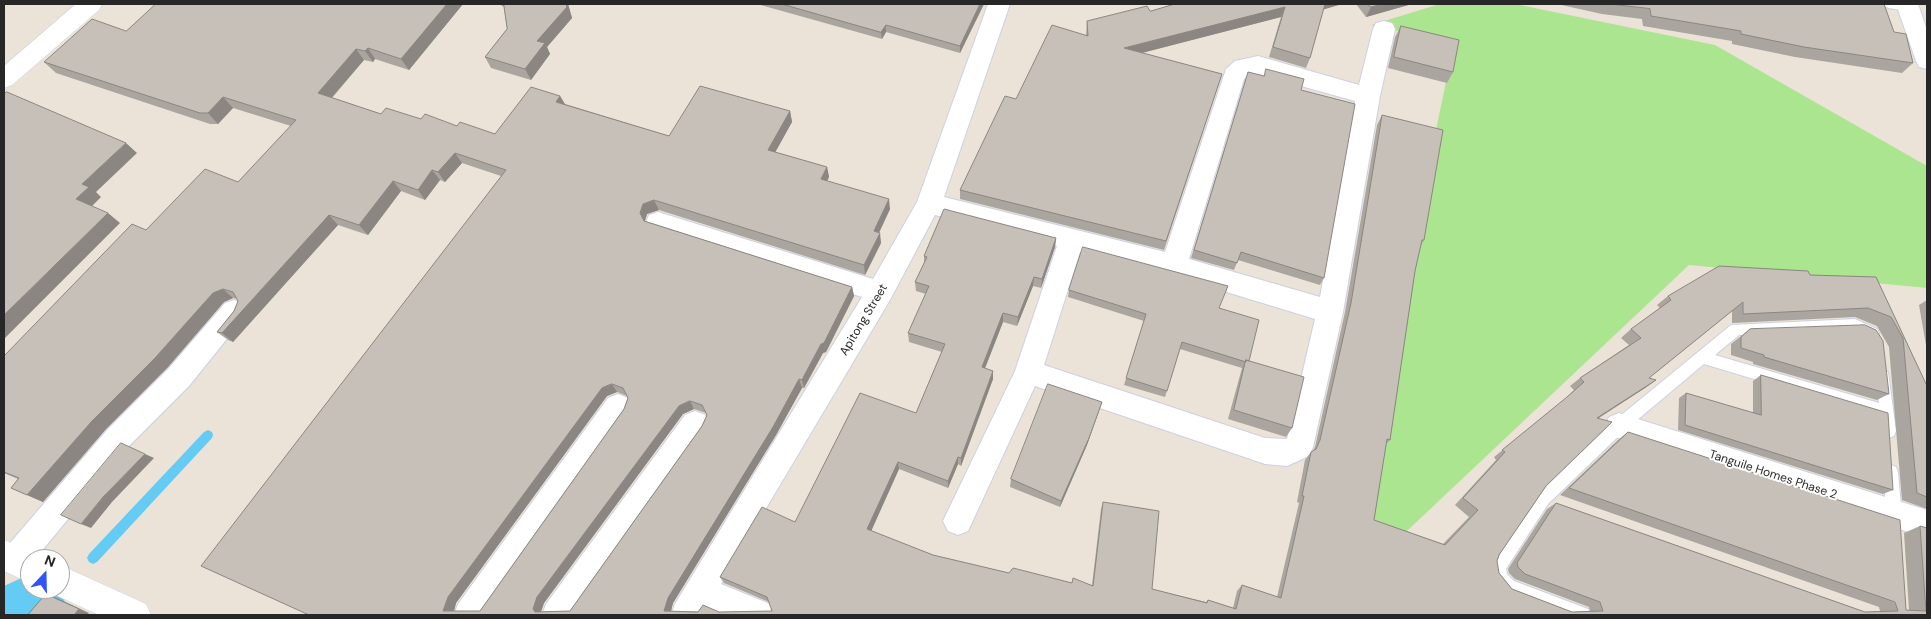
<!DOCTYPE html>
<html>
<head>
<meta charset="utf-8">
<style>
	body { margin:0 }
	#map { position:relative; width:1931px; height:619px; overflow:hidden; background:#ebe3d7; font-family:"DM Sans",sans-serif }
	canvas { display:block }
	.frame { position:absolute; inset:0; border:5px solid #272727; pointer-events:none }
	.north { position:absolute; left:20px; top:549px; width:50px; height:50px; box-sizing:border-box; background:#fff; border:1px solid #a9a9a9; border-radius:50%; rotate:21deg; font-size:14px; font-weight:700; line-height:20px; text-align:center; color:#272727 }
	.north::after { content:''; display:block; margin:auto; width:18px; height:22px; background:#3053ff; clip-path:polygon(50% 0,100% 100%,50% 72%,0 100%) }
</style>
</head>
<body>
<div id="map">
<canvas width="1931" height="619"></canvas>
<div class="frame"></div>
<div class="north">N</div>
</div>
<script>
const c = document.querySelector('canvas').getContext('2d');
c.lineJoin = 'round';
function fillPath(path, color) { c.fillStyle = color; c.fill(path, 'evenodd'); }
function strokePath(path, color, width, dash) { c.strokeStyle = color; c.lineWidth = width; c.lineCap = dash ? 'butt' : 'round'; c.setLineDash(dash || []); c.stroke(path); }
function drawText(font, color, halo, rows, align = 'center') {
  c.font = font + ' "DM Sans",sans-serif'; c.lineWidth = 4; c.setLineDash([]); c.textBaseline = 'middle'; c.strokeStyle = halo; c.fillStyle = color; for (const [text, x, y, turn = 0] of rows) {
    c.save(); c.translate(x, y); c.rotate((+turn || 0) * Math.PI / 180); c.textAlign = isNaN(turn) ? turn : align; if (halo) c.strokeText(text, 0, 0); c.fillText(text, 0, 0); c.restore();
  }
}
const green = new Path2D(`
	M1440,4H1515L1715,45L1927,166V288L1689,265L1338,596L1454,44L1371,25Z`);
const stream = new Path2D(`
	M208,430L212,432L213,435L212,438L97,562L93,564L89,562L87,558L89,554L204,432Z`);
const river = new Path2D(`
	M30,574V589H59L68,609L65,615H4V586Z`);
const service = new Path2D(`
	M1882,4H1912L1915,7L1909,11L1888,8Z
	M1855,319L1877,329L1879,333L1877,337L1872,339L1854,331L1739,335L1715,355L1879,403L1876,377L1878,372L1883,371L1888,372L1896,431L1894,436L1889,438L1884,436L1880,417L1704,364L1624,431L1548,504L1506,569L1507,574L1514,581L1588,609L1590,615H1562L1503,593L1492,578L1490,567L1492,562L1538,494L1614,421L1731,325Z
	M1891,465L1896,467L1898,472L1902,518L1899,523L1894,525L1889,523L1886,518L1884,472L1886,467Z`);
const minor = new Path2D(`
	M988,4H1010L944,197L1165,252L1226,69L1235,61L1258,56L1359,85L1373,29L1376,23L1384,21L1392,23L1395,29L1380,96L1343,312L1313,447L1309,456L1287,466L1265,464L1035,386L968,531L958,535L948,531L943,521L1015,371L1057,246L935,215L890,300L721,584L770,604L774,615H723L707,608L703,615H671L675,604L862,297L649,229L646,222L649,215L658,212L873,279L917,202ZM1258,74L1355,101L1320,297L1189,259L1244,79L1249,75ZM1080,252L1174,276L1315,319L1287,439L1265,438L1044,365Z
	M1896,4H1918L1927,30V69L1919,67L1916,61Z
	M234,300L243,303L247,311L243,319L189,386L127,448L35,559H30C30,569 24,571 15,575L4,570V550L107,430L169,368L225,303Z
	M618,394L628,398L632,407L628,416L487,615H454L458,604L608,398Z
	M695,411L705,415L709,424L705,433L575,615H542L546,604L685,415Z
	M1619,413L1927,510V538L1609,435L1605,426L1609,417Z`);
const tertiary = new Path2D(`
	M4,540L41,556L42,559H30V583L4,571Z
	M60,565L146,604L151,615H99L49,592L48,589H60Z`);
const secondary = new Path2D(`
	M76,4H102L99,10L12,85L4,88V66Z`);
const wall = new Path2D(`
	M463,4L409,70L375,59L373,62L364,60L332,98L381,114L421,119L495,134L560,96L565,104L669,136L790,111L792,122L775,152L827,167L829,177L827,181L890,209L879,233L881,243L865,275L659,210L647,214L645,221L852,287L854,296L826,352L823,353L804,388H802L776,435L673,603L671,611L719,612L772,611L769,602L724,583L720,577L795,522L916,413L942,352L909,342L908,333L926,294L916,291L915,282L924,263V256L1056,238L1055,247L1041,288L1033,286L1017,326L1003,322L985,368L993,379L961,466L958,464L948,488L899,469L871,531L933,555L1009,573L1072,583L1092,585L1101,509L1103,502L1152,589L1206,602L1208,600L1233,608L1237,591L1242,585L1277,597L1299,503L1297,502L1305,460L1311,452L1313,451L1315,447L1345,312L1377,125L1382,115L1424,240L1421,245L1415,271L1390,440L1386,444L1374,520L1443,544L1469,517L1455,505L1496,460L1494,457L1562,402L1574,390L1570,386L1580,378L1629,345L1621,338L1631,329L1660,308L1657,305L1668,296L1810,275L1876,277L1927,386V509L1902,500L1889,347L1877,326L1855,317L1732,323V311L1649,378L1656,380L1645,388L1599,418L1546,486L1499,555L1497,561L1499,573L1512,589L1572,612L1590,611L1589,607L1515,579L1509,573L1508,569L1547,509L1556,503L1865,612L1880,611L1879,607L1560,495L1618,440L1628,432L1906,610H1909L1904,533L1920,526L1927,615H309L501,176L462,163L445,182L440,180L425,200L401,191L368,235L338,225L233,342L228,340L217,332L234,311L238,301L237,299L233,298L224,302L168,367L106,429L43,502L11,488L18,479L4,473V356L146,230L238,182L291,126L233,108L218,124H210L56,73L44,62L126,31ZM617,392L627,396L628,398L624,409L480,611H454L456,603L607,396ZM694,409L706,413L707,415L702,426L570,611L541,612L544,603L683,414Z
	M499,4H568L572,18L547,47L550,54L531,80L491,68L485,57L507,29L504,7Z
	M757,4H984L960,53L886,32L882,39Z
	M1175,4H1342L1323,9L1310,58L1306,68L1269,57L1281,17L1142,53L1222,74L1164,250L960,199V190L1016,99L1086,35L1087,21L1150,11Z
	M1356,4H1412L1366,17Z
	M1557,4H1884L1894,32L1913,63L1902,73L1795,57L1732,44V41L1643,26L1642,19L1602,14Z
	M1401,26L1453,72L1447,83L1388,68L1395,37Z
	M1248,72L1301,90L1324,278L1320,285L1238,260L1234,270L1191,258Z
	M1069,290L1219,308L1249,361L1292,428L1286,437L1228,419L1242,368L1180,349L1165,397L1124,385L1144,321L1068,297Z
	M1927,300V351L1919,305Z
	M1750,329L1889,394L1877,400L1753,364V362L1731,355V344Z
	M1761,375L1893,490L1883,494L1678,430L1679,398L1686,393L1753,413V381Z
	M1102,402L1087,445L1060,507L1010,487L1011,479Z`);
const shadedWall = new Path2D(`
	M447,4H463L409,70L401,59Z
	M566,4H568L572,18L547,47L550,54L531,80L525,69L537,41Z
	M980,4H984L960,53V46Z
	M1324,4H1342L1322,10Z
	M1383,4H1412L1366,17L1371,7Z
	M1285,7L1281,17L1122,58L1124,48Z
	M886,25V32L882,39L881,32Z
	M368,48L375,59L373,62L365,51Z
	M356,49L364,60L326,104L318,93Z
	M560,96L566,106L556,102Z
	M223,97L233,108L218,124L208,113Z
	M790,111L792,122L771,160L768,150Z
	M126,143L137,153L96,192L101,197L89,209L76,199L82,184Z
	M455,153L462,163L445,182L438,172Z
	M827,167L829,177L823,189L821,179Z
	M432,170L440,180L425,200L418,190Z
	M393,181L401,191L368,235L359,225Z
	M889,199L890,209L875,241L874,231Z
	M654,200L659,210L647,214L644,223L640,213L643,204Z
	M108,213L120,223L4,339V315Z
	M329,215L338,225L233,342L222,333Z
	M880,233L881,243L865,275L864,265Z
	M1056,238L1055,247L1041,288L1042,279Z
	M1034,277L1033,286L1017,326L1018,317Z
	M852,287L854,296L826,352L823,353L804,388L802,380Z
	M223,289L233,298L224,302L168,367L106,429L43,502L27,495L92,421L213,293Z
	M1003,313V322L982,376V367Z
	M993,371V379L961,466V458Z
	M799,379L802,388L776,435L673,603L670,615L664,611L668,598Z
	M1656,380L1645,388L1587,425L1597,418Z
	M612,384L617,392L607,396L456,603L453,615L443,611L448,597L602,388Z
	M690,401L694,409L683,414L544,603L540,614L535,612L533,609L537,597L679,406Z
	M1102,402L1087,445L1060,507L1061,501Z
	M145,454L154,458L112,502L91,528L81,524L103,497Z
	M958,457V464L948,488V481Z
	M898,462L899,469L869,536L867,529Z
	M46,594L57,598L89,613L87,615H74Z`);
const building = new Path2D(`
	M156,4H447L401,59L368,48L365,51L356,49L318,93L381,114L386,108L421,119L425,114L457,126L460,122L495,134L531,87L560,96L556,102L669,136L700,86L790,111L768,150L827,167L821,179L889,199L874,231L880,233L864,265L654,200L643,204L640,213L644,221L852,287L824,343L821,344L805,374L802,380L799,379L773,427L668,598L664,611L698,612L703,605L719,612L772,611L767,597L720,577L762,507L795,522L860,393L916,413L945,344L908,333L929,286L915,282L927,257L924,256L944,209L1056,238L1042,279L1034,277L1018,317L1003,313L982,367L993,371L961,458L958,457L948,481L898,462L867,529L933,555L1009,573L1013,568L1072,583L1073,578L1093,586L1103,502L1159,511L1152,589L1207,603L1208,600L1236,609L1242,585L1281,598L1304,496H1302L1311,452L1316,449L1320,440L1351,303L1382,115L1443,130L1424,240H1422L1415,271L1390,440L1387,439L1374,520L1445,545L1478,510L1463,498L1505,452L1502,450L1567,397L1584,382L1580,378L1641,338L1631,329L1671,300L1668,296L1719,266L1808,271L1810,275L1876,277L1927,386V497L1917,493L1903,338L1891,317L1868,308L1743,314V302L1649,378L1656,380L1597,418L1612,422L1546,486L1499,555L1497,561L1499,573L1512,589L1572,612L1603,611L1600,602L1525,574L1518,567L1517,563L1556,503L1865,612L1898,611L1895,602L1569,488L1628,432L1900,520L1906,610L1926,611L1920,526L1927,528V615H309L201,566L506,170L455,153L438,172L432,170L418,190L393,181L359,225L329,215L222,333L217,332L234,311L238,301L233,292L223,289L213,293L155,358L92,421L27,495L11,488L19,478L4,472V356L132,224L146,230L205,169L238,182L296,120L223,97L208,113H200L44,62L92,19L126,31ZM612,384L623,388L628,398L624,409L480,611H443L448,597L602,388ZM690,401L702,405L707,415L702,426L570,611L535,612L533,609L537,597L679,406Z
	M504,4H566L567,7L537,41L545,43L525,69L485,57L507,29Z
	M782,4H980L960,46L886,25L881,32Z
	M1175,4H1325L1310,58L1273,47L1285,7L1124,48L1222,74L1166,241L960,190L1005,96L1016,99L1052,25L1088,36L1087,21L1147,6L1150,11Z
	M1368,4H1383L1371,7Z
	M1610,4H1884L1894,32L1906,34L1913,63L1804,47L1741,34V31L1651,16L1650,9Z
	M1401,26L1459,40L1453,72L1394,57Z
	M1266,69L1304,79L1301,90L1355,104L1324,278L1241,252L1237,263L1194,250L1248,72L1264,76Z
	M7,92L126,143L82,184L89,187L76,199L108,213L4,315V94Z
	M1083,247L1228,286L1219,308L1259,320L1249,361L1246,360V362L1182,342L1167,391L1126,378L1146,314L1069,290Z
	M1865,325L1876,330L1883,341L1889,394L1764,357V355L1741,348V337L1750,329Z
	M1246,360L1304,377L1292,428L1234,410Z
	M1761,375L1888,413L1893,490L1685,425L1686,393L1761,415Z
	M1048,384L1102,402L1089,438L1061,501L1011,479Z
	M121,443L145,454L103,497L81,524L61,515Z
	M46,594L79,609L74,615H28Z`);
const streetNames = [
	["Apitong Street",864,320,-59],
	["Tanguile Homes Phase 2",1773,475,18]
];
fillPath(green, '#ace590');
fillPath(stream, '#64cbf4');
fillPath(river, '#64cbf4');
strokePath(service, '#cdd0e2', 2);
strokePath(minor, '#cdd0e2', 2);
strokePath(tertiary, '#cdd0e2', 1);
strokePath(secondary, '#cdd0e2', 1);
fillPath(service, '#fff');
fillPath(minor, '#fff');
fillPath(tertiary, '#fff');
fillPath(secondary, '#fff');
fillPath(wall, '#aaa59e');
fillPath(shadedWall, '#8b8681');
fillPath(building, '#c6c0b8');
strokePath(building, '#8b8681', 1);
drawText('12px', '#272727', '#fff', streetNames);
</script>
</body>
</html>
